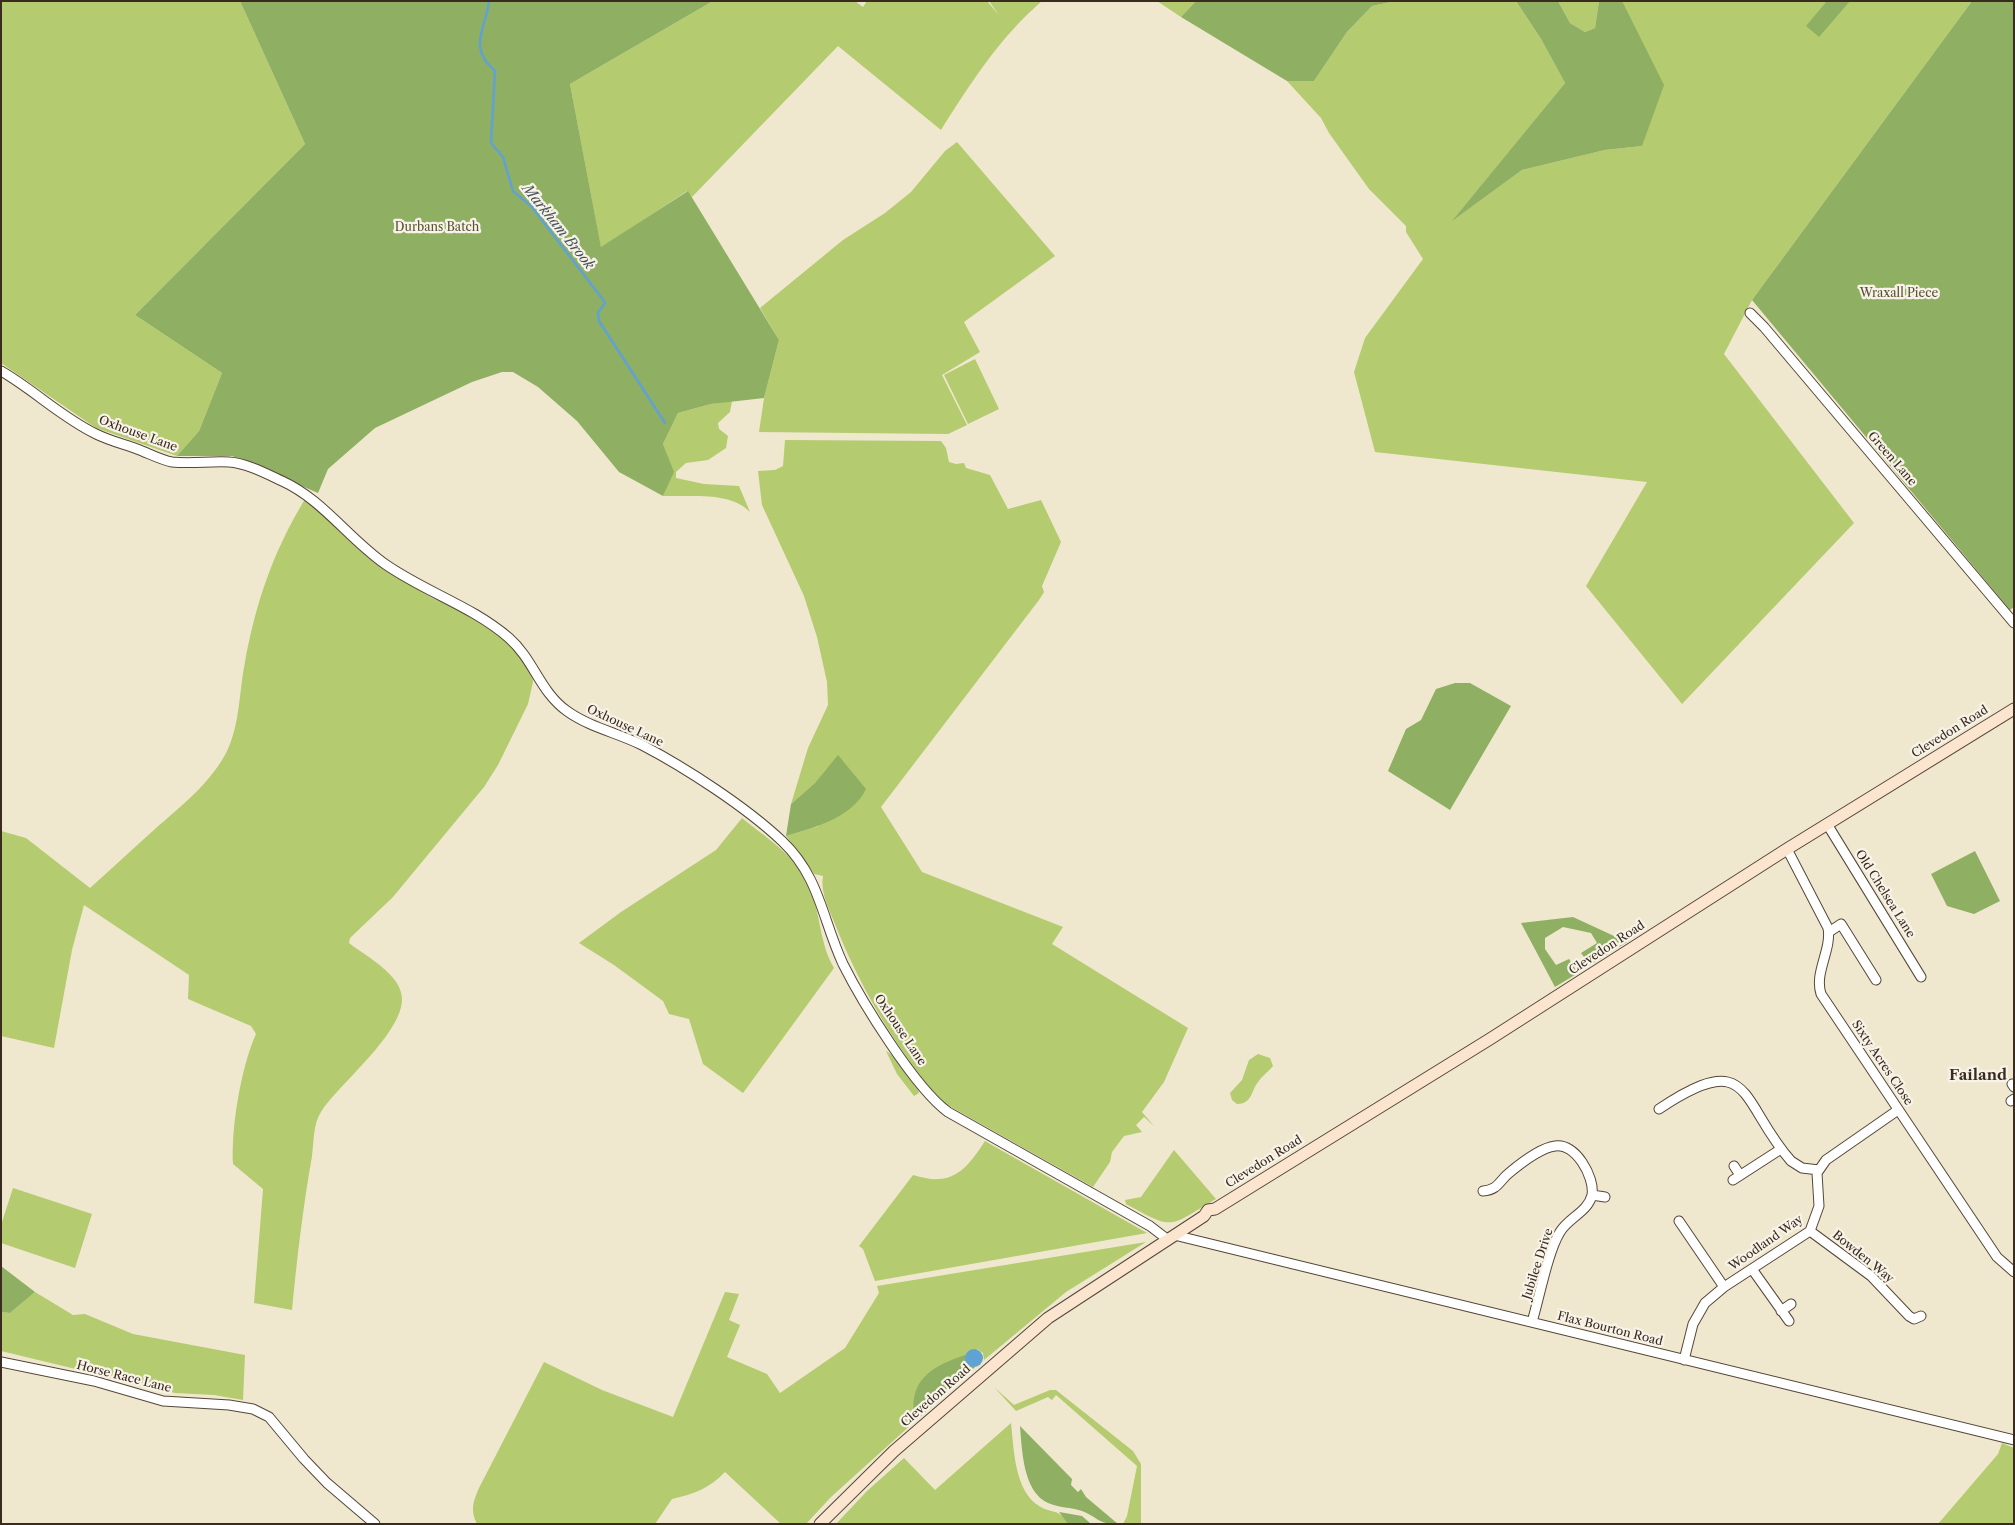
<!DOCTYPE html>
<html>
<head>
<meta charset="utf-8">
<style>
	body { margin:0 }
	#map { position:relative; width:2015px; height:1525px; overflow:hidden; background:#efe8cf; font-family:"Libre Caslon Text",serif }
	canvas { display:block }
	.frame { position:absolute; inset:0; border:2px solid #3b2a1e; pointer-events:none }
</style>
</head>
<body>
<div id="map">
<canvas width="2015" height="1525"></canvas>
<div class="frame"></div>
</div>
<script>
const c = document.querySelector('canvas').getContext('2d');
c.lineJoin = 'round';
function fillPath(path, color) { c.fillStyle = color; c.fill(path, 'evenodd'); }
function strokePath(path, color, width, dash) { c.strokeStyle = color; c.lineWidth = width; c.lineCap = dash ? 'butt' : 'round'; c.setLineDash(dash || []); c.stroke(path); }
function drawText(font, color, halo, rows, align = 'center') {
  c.font = font + ' "Libre Caslon Text",serif'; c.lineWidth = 4.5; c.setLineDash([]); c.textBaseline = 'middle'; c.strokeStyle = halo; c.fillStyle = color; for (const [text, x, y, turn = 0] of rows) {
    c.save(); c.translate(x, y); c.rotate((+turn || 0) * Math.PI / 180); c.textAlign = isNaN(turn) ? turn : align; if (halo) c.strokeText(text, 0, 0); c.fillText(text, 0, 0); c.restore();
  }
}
const green = new Path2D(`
	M1,1H240L305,144L135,315L222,373L199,431L177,456L96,428L1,363Z
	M713,1H855L863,7L867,1H987L999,15L989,1H1042C1000,37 970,84 941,130L838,46L692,197L687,191L601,248L570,84Z
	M1157,1H1196L1181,17Z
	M1396,1H1516L1541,39L1565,83L1454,219L1522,170L1605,150L1642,146L1626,13L1622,1H1972L1752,300L1724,354L1854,523L1682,704L1586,586L1647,482L1375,452L1354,372L1365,338L1423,259L1406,232V226L1369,189L1329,133L1321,118L1287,81H1314L1347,32L1372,6Z
	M1558,1H1599L1595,28L1585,32L1570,23Z
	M957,142L1055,256L964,322L980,352L942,375L967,425L948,434L759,432L764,398L779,340L760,308L843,240L885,213L911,192L945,151Z
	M975,359L999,409L968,424L944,375Z
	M732,401L730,412L718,423L719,429L728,436L726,448L708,460L686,463L676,472V478L704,484L739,486L750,512C730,491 691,497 663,496L673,472L663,444L678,413L711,404Z
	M785,440L941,441L946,448L949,462L956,464L964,463L966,468L990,475L1008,509L1041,500L1061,542L1042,586L1044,592L1039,600L881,807L922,872L1063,927L1052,944L1188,1028L1164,1082L1142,1112L1154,1126L1144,1117L1136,1125L1142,1132L1124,1136L1112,1152L1110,1162L1093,1187L944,1103L938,1098C894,1045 860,987 835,924C829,909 820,892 823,876L814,874L786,836L819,826L816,782L791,804L808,748L828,705L827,682L817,637L804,596L762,505L758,471L775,470L783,466Z
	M305,499L370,559L432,598L481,620L519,652L532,673L533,682L528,704L498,765L484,787L393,897L350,938L349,943C367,957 402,975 402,999C402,1034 340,1083 321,1112C313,1124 314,1141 312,1156C303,1207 297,1258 292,1310L254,1303L263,1189L233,1164C231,1128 241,1067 256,1034L251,1026L188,999L189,975L84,905L72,950L54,1048L1,1036V831L26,838L90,888C112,868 133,849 155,829C180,807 211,783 227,751C240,724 239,692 245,662C256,602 273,552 305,499Z
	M742,818C764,836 793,854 806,880C821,907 818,941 834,968L743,1093L703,1064L689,1019L669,1014L663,1001L614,965L579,943L621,912L716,850Z
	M886,1051C896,1056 918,1083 919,1093L914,1096L897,1074Z
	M1258,1054L1270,1058L1273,1066C1268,1072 1262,1076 1258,1082C1251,1091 1252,1104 1237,1104L1232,1100L1230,1093L1242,1080L1249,1060Z
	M985,1141L990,1144L1147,1233L875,1281L863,1249L859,1246L913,1175C951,1187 965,1172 985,1141Z
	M1174,1150L1216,1199C1168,1227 1175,1231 1126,1204L1125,1200L1141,1197Z
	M13,1188L92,1214L75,1268L1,1243V1225Z
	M1146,1242L1066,1292L984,1360L983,1353L977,1349L972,1367H975L831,1497L806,1524H781L725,1472C710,1488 694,1494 672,1499L655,1524H477C470,1510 473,1502 479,1488L544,1362L602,1390L673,1417L725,1292L739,1294L729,1320L740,1325L727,1357L767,1374L780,1393L845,1348L879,1293L877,1286Z
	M35,1292L73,1315L85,1314L133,1334L245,1355L243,1400L214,1395L175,1393L1,1351V1312L10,1313Z
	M994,1387L1014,1405L1050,1390H1056L1133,1451L1141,1464V1524H1123L1127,1516L1137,1466L1056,1395L1052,1400L1048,1397L1016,1411Z
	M1011,1423C1014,1449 1014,1490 1039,1506C1052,1514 1059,1508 1068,1524H836L867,1491L904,1458L935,1490Z
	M2002,1443L2014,1448V1524H1938L1998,1454Z`);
const forest = new Path2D(`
	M240,1H713L570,84L601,247L688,191L779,340L764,398L711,404L678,413L663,444L674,472L663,496L619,472L577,421L538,387L513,372H502L472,382L375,428L328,469L318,493L232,456H177L199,431L222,373L135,315L305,144Z
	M1196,1H1396L1372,6L1347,32L1314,81H1287L1181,17Z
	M1516,1H1558L1570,23L1585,32L1595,28L1599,1H1622L1664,85L1642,146L1605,150L1522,170L1452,221L1565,83L1541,39Z
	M1827,1H1850L1819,37L1806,26Z
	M1972,1H2014V607L2010,610L1752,300Z
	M1455,683H1470L1511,706L1450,810L1388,771L1406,729L1421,720L1436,689Z
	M838,755L866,789C853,817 814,828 786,836L791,804L816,782Z
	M1975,851L2000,901L1974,914L1947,906L1931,874Z
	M1573,917L1627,942L1590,965L1581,953L1597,943L1591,933L1563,927L1545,938V949L1556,965L1569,959L1578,973L1555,987L1521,923Z
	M1,1266L35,1292L10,1313L1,1312Z
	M965,1355L968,1365L975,1367L915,1421C907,1380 931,1367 965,1355Z
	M1020,1426L1072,1479L1071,1485L1078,1492L1081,1489L1086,1497L1118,1524C1098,1524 1099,1518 1082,1511C1071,1507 1059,1508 1048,1503C1023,1492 1022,1450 1020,1426Z
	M1059,1512L1082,1516L1091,1524H1068Z`);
const water = new Path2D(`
	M965 1358a9 9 0 1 1 18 0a9 9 0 1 1-18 0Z`);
const stream = new Path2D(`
	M489,1C486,29 467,47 495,71L491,143L503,157L513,191L532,207L604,301L605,303L598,313L599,321L665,423`);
const minor = new Path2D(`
	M1750,313L1764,327L2014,623
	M1,371C34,390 61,417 96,434C108,440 123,444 137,449C148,453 161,460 172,462C191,464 211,461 229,462C246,463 267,474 282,481C322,499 349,539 385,564C425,592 472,606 509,638C534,660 540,692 567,711C589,727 618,733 642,745C686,768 746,807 782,841C820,877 822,919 843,964C862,1002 915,1088 948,1112L1150,1226L1167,1239
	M1827,824L1921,977
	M1787,849L1828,928C1832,950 1814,972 1821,994L1997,1257L2014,1272
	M1829,932L1841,924L1876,980
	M2012,1084L2014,1087
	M2011,1101L2014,1099
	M1659,1109C1753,1046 1739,1102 1791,1161L1802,1168L1819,1170
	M1734,1166L1740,1175
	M1733,1180L1781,1149
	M1483,1191C1498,1190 1499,1181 1509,1173C1521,1163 1540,1148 1555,1146C1575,1142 1595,1177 1592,1195C1588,1212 1568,1218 1560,1232C1548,1251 1539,1299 1532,1322
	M1592,1195L1605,1197
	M1679,1221L1724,1287
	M1810,1231L1871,1276L1909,1316L1914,1319L1921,1316
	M1174,1235L2014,1440
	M1752,1269L1789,1321
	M1781,1311L1791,1304
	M1684,1360L1693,1324L1705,1303L1724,1287L1810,1231L1819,1206L1817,1173L1826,1160L1898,1110
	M1,1362L94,1381L163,1401L229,1405L253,1409L269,1417L304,1459L327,1483L375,1524`);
const secondary = new Path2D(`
	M820,1524L894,1451L1048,1318L1204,1216L1208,1210L1215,1209L1490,1039L1787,849L2014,709`);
const parkNames = [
	["Durbans Batch",437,228],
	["Wraxall Piece",1899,294]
];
const streetNames = [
	["Oxhouse Lane",138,434,20],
	["Green Lane",1892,459,49],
	["Oxhouse Lane",625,726,25],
	["Clevedon Road",1950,732,-32],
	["Old Chelsea Lane",1885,894,58],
	["Clevedon Road",1607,948,-33],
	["Oxhouse Lane",900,1030,56],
	["Sixty Acres Close",1882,1063,56],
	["Clevedon Road",1264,1162,-32],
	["Woodland Way",1766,1243,-35],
	["Bowden Way",1863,1257,39],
	["Jubilee Drive",1538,1264,-72],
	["Flax Bourton Road",1610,1329,14],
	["Horse Race Lane",124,1377,14],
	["Clevedon Road",936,1396,-41]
];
const waterNames = [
	["Markham Brook",558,227,51]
];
const quarterNames = [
	["Failand",1978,1076]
];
fillPath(green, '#b4cb6f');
fillPath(forest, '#8faf62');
fillPath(water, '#61a2d4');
strokePath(stream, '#61a2d4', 2.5);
strokePath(minor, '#564639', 11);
strokePath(secondary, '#564639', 13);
strokePath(minor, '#fff', 9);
strokePath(secondary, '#fce5cf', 11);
drawText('12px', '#595232', '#f7f3e8', parkNames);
drawText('12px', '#3b2a1e', '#f7f3e8', streetNames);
drawText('italic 14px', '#48545e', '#f7f3e8', waterNames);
drawText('bold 15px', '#3b2a1e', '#f7f3e8', quarterNames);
</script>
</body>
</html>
